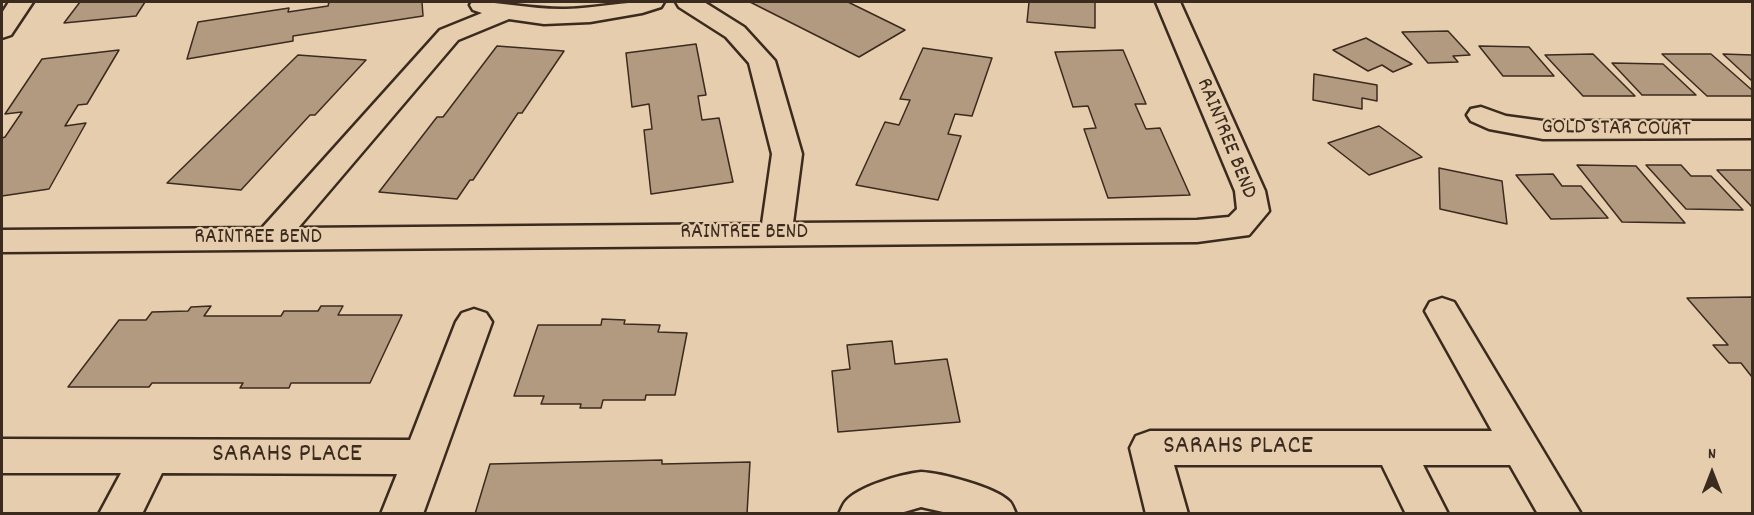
<!DOCTYPE html>
<html>
<head>
<meta charset="utf-8">
<style>
	body { margin:0 }
	#map { position:relative; width:1754px; height:515px; overflow:hidden; background:#e6cdae; font-family:Dekko,sans-serif }
	canvas { display:block }
	.frame { position:absolute; inset:0; border:3px solid #3b2a1e; pointer-events:none }
	.north { position:absolute; left:1682px; top:443px; width:60px; height:60px; -webkit-text-stroke:4px #e6cdae; paint-order:stroke; rotate:0deg; font-size:16px; font-weight:700; line-height:24px; text-align:center; color:#3b2a1e }
	.north::after { content:''; display:block; margin:auto; width:21px; height:27px; background:#3b2a1e; clip-path:polygon(50% 0,100% 100%,50% 72%,0 100%) }
</style>
</head>
<body>
<div id="map">
<canvas width="1754" height="515"></canvas>
<div class="frame"></div>
<div class="north">N</div>
</div>
<script>
const c = document.querySelector('canvas').getContext('2d');
c.lineJoin = 'round';
function fillPath(path, color) { c.fillStyle = color; c.fill(path, 'evenodd'); }
function strokePath(path, color, width, dash) { c.strokeStyle = color; c.lineWidth = width; c.lineCap = dash ? 'butt' : 'round'; c.setLineDash(dash || []); c.stroke(path); }
function drawText(font, color, halo, rows, align = 'center') {
  c.font = font + ' Dekko,sans-serif'; c.lineWidth = 4.5; c.setLineDash([]); c.textBaseline = 'middle'; c.strokeStyle = halo; c.fillStyle = color; for (const [text, x, y, turn = 0] of rows) {
    c.save(); c.translate(x, y); c.rotate((+turn || 0) * Math.PI / 180); c.textAlign = isNaN(turn) ? turn : align; if (halo) c.strokeText(text, 0, 0); c.fillText(text, 0, 0); c.restore();
  }
}
const building = new Path2D(`
	M80,2H145L136,16L64,23Z
	M329,2H422L423,16L293,36V41L187,59L198,22L289,8L288,12L328,6Z
	M750,2H848L905,30L859,57Z
	M1029,2H1095V28L1027,22Z
	M1448,31L1470,55L1453,56L1458,62L1428,63L1402,32Z
	M1366,38L1412,64L1393,72L1382,65L1368,71L1333,50Z
	M696,44L706,95L698,96L702,120L719,118L733,182L651,194L644,130L652,129L649,104L632,107L626,53Z
	M497,46L564,51L522,113H518L473,180H470L457,199L379,192L437,117H443Z
	M1479,46L1529,47L1554,76H1503Z
	M923,48L992,58L972,116L955,114L948,134L961,136L938,200L856,185L885,122L899,125L910,100L900,99Z
	M119,50L87,104L78,105L65,126L86,123L49,189L2,196V138L5,137L22,112L5,114L42,59Z
	M1123,50L1146,104H1135L1146,129L1160,128L1190,195L1108,198L1084,129L1096,128L1088,106L1073,107L1055,52Z
	M1593,54L1635,96H1583L1545,55Z
	M1662,54H1711L1752,90V96H1707Z
	M1723,54L1752,55V81Z
	M298,55L366,60L315,115H310L241,190L167,183Z
	M1612,63L1663,64L1696,95H1642Z
	M1314,74L1377,85V101L1362,98V109L1313,100Z
	M1379,126L1422,157L1369,175L1328,143Z
	M1577,165L1636,166L1685,223L1622,222Z
	M1646,165H1681L1691,176H1711L1743,210L1686,209Z
	M1439,168L1502,181L1507,224L1440,209Z
	M1717,170H1752V207Z
	M1553,174L1562,186H1581L1608,218L1551,219L1516,175Z
	M1752,297V377L1741,363H1729L1713,345H1728L1687,298Z
	M211,306L204,316H281L284,311H318L321,306H343L338,315H402L370,383H291L289,388H240L243,383H152L149,387H68L119,320H146L152,312L188,311L191,307Z
	M602,319L625,320L624,324L660,325L658,332L687,333L675,395H646L645,400H603L601,408H580L581,404H541L544,396H514L538,325H601Z
	M892,341L895,364L947,359L960,422L838,432L832,371L850,369L847,345Z
	M662,460V464L750,462L747,514H475L490,464Z`);
const minor = new Path2D(`
	M9,2H33L11,35L2,38V13Z
	M472,2C504,2 534,10 566,9C599,8 631,0 664,2L661,7L642,13L590,22L544,24L509,19L458,40L298,228L762,224L772,154L749,63L726,37L679,7L676,2H704L744,27L775,61L802,154L793,223L1197,220L1229,217L1237,209L1235,191L1156,2H1180L1265,191L1269,211L1249,235L1197,242L2,252V230L262,228L440,30L482,13L473,10L470,5Z
	M1481,107L1506,116L1543,121H1752V138L1543,139L1489,129L1471,121L1467,115L1471,109Z
	M1442,298L1454,302L1581,514H1538L1510,465H1423L1448,514H1406L1382,465H1174L1188,514H1146L1130,448L1136,436L1150,431H1492L1425,311L1430,302Z
	M474,309L486,313L492,322L423,514H381L397,474L162,473L142,514H99L121,473H2V439L410,440L456,322L462,313Z
	M921,472C941,473 995,487 1009,501C1012,503 1014,510 1016,514H952L921,507L897,514H839C841,510 843,504 846,501C859,486 902,474 921,472Z`);
const streetNames = [
	["GOLD STAR COURT",1616,130,1],
	["RAINTREE BEND",1225,139,68],
	["RAINTREE BEND",744,234],
	["RAINTREE BEND",258,239]
];
const nearStreetnames = [
	["SARAHS PLACE",1238,448],
	["SARAHS PLACE",287,456]
];
fillPath(building, '#b29a81');
strokePath(building, '#3b2a1e', 1.5);
strokePath(minor, '#3b2a1e', 5);
fillPath(minor, '#e6cdae');
drawText('22px', '#3b2a1e', '#e6cdae', streetNames);
drawText('27px', '#3b2a1e', '#e6cdae', nearStreetnames);
</script>
</body>
</html>
